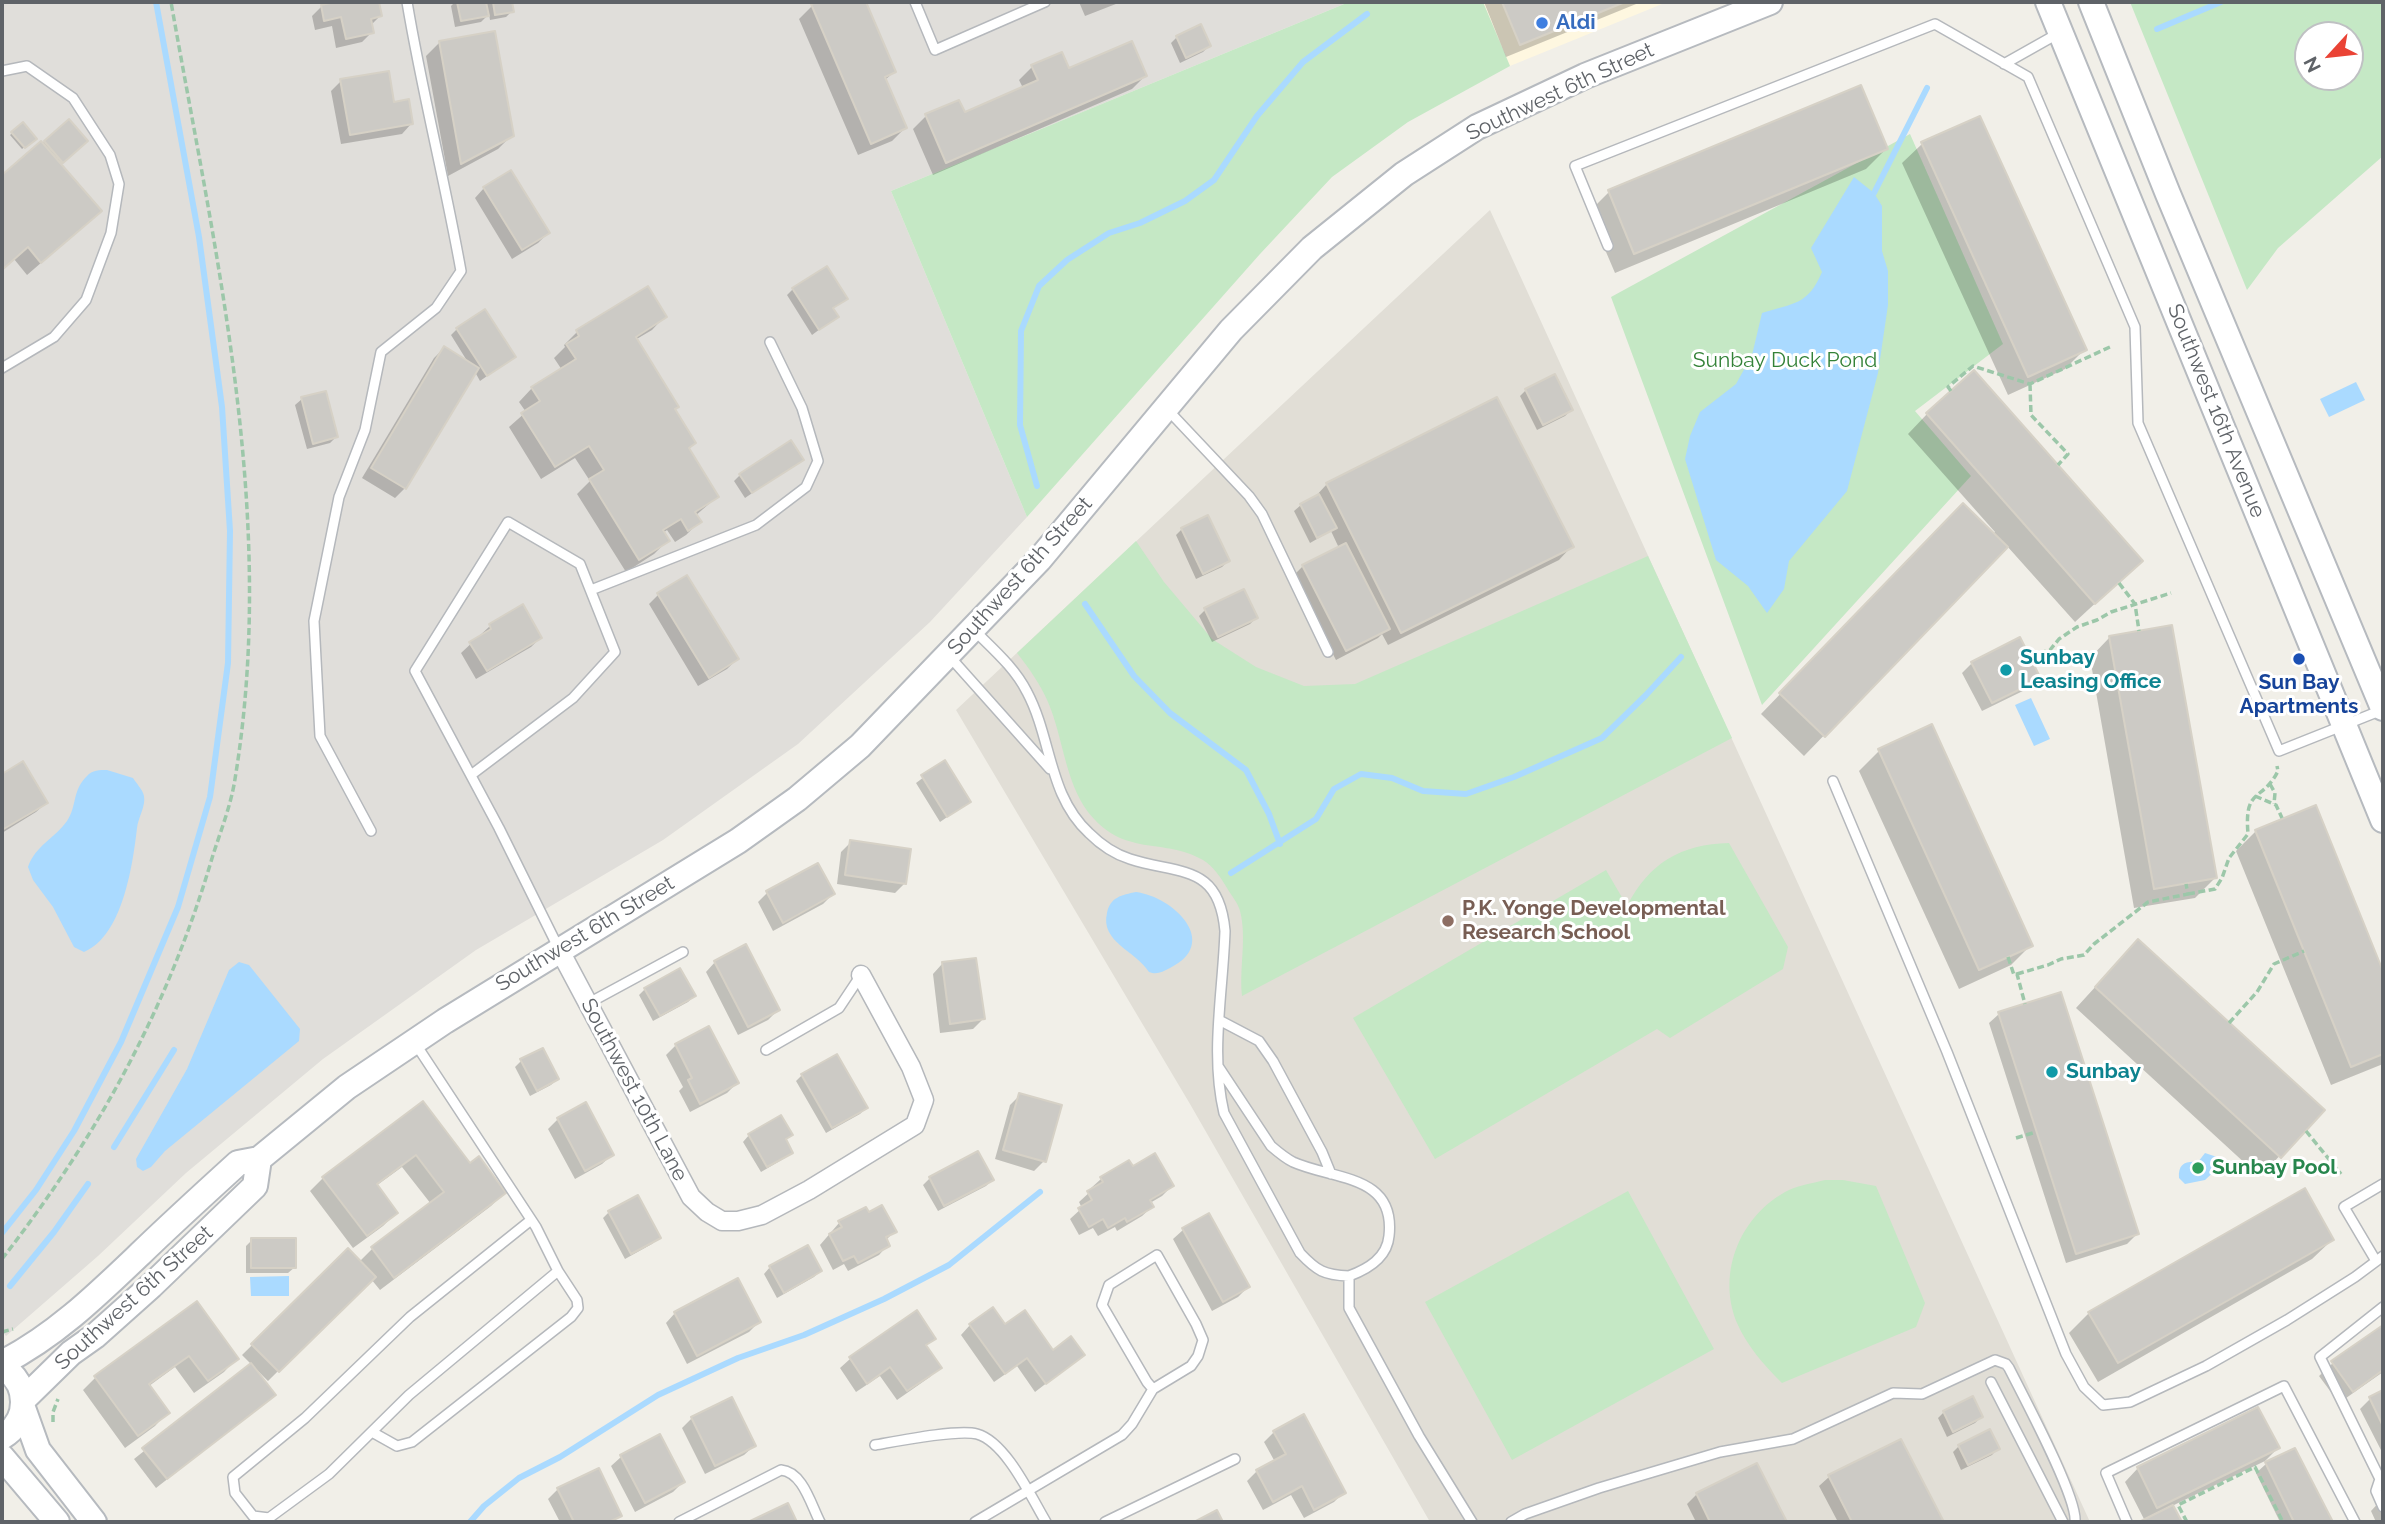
<!DOCTYPE html>
<html>
<head>
<meta charset="utf-8">
<style>
	body { margin:0 }
	#map { position:relative; width:2385px; height:1524px; overflow:hidden; background:#f1efe8; font-family:Raleway,sans-serif }
	canvas { display:block }
	.frame { position:absolute; inset:0; border:4px solid #5f6368; pointer-events:none }
	.north { position:absolute; left:2294px; top:21px; width:70px; height:70px; box-sizing:border-box; background:#fff; border:2px solid #bfc1c3; border-radius:50%; rotate:243deg; font-size:19px; font-weight:700; line-height:28px; text-align:center; color:#5f6368 }
	.north::after { content:''; display:block; margin:auto; width:24px; height:32px; background:#ea4335; clip-path:polygon(50% 0,100% 100%,50% 72%,0 100%) }
</style>
</head>
<body>
<div id="map">
<canvas width="2385" height="1524"></canvas>
<div class="frame"></div>
<div class="north">N</div>
</div>
<script>
const c = document.querySelector('canvas').getContext('2d');
c.lineJoin = 'round';
function fillPath(path, color) { c.fillStyle = color; c.fill(path, 'evenodd'); }
function strokePath(path, color, width, dash) { c.strokeStyle = color; c.lineWidth = width; c.lineCap = dash ? 'butt' : 'round'; c.setLineDash(dash || []); c.stroke(path); }
function drawText(font, color, halo, rows, align = 'center') {
  c.font = font + ' Raleway,sans-serif'; c.lineWidth = 6; c.setLineDash([]); c.textBaseline = 'middle'; c.strokeStyle = halo; c.fillStyle = color; for (const [text, x, y, turn = 0] of rows) {
    c.save(); c.translate(x, y); c.rotate((+turn || 0) * Math.PI / 180); c.textAlign = isNaN(turn) ? turn : align; if (halo) c.strokeText(text, 0, 0); c.fillText(text, 0, 0); c.restore();
  }
}
const commercial = new Path2D(`
	M1483,2H1667L1510,66Z`);
const industrial = new Path2D(`
	M2,2H1349L891,191L1027,517L930,622L798,744L663,840L476,950L323,1059L186,1173L98,1256L6,1336L2,1331Z`);
const education = new Path2D(`
	M1490,210L2090,1522H1430L1190,1104L956,710Z`);
const green = new Path2D(`
	M1349,2H1483L1510,66L1408,122L1332,177L1260,254L1027,517L891,191Z
	M2130,2H2383V156L2278,248L2247,290ZM2350,35V77H2308V35Z
	M1910,134L2003,344L1915,411L1971,476L1762,705L1611,297Z
	M1136,541L1164,582L1212,639L1256,667L1304,686L1355,684L1648,556L1732,738L1242,996C1239,968 1247,938 1240,911C1238,903 1231,895 1227,888C1221,878 1213,866 1203,860C1163,837 1124,858 1088,812C1065,781 1063,737 1048,702C1040,684 1029,668 1017,653Z
	M1729,843L1788,947L1783,969L1670,1038L1657,1029L1435,1159L1353,1018L1606,870L1627,906C1649,863 1681,844 1729,843Z
	M1825,1180H1843L1876,1186L1925,1303L1916,1327L1782,1383C1764,1365 1747,1346 1737,1323C1716,1272 1741,1214 1789,1190C1800,1185 1813,1183 1825,1180Z
	M1628,1191L1714,1349L1512,1460L1425,1302Z`);
const water = new Path2D(`
	M1854,177L1874,193L1882,206V251L1888,271V305L1878,373L1847,491L1789,561L1784,589L1767,613L1748,586L1716,560L1685,459L1690,436L1700,412L1736,384L1752,355L1762,313C1794,303 1808,305 1822,272L1811,248Z
	M2356,382L2365,400L2329,417L2320,399Z
	M2031,698L2050,739L2034,746L2015,705Z
	M107,770L133,778C136,783 143,790 144,796C146,806 138,818 137,828C133,863 123,936 84,952L74,947L53,907L33,880L28,867C35,846 55,838 67,821C77,807 72,790 87,776C92,770 100,770 107,770Z
	M1136,892C1174,897 1221,943 1170,968C1162,972 1157,975 1149,972C1136,951 1100,942 1107,913C1110,897 1122,895 1136,892Z
	M239,962L249,965L300,1029L299,1041L165,1151L151,1167L143,1171L137,1167L136,1159L187,1069L229,970Z
	M2205,1153L2217,1157L2220,1166L2205,1180L2185,1184L2179,1178C2178,1164 2185,1161 2198,1162Z
	M289,1276V1296H251L250,1277Z`);
const shadow = new Path2D(`
	M327,2H377L380,16L370,26L372,32L362,42L336,48L332,26L315,30L312,16L322,6L328,5Z
	M455,2H511L512,11L506,17L490,20L489,14L481,22L455,27L451,6Z
	M821,2H864L894,72L885,80L905,128L892,141L858,155L799,19L812,6Z
	M1079,2H1121L1085,16Z
	M1484,2H1641L1506,57Z
	M1177,37L1209,46L1203,52L1180,63L1171,43Z
	M440,42L512,135L498,149L448,176L426,56Z
	M1032,67L1145,76L1132,89L933,175L913,129L926,116L964,114L1023,88L1019,80Z
	M341,81L393,104L411,124L402,134L341,144L331,91Z
	M1860,88L1886,149L1866,169L1615,273L1589,212L1609,192Z
	M69,121L80,147L59,165L86,224L27,275L14,259L2,270V177Z
	M23,124L35,138L22,149L10,135Z
	M1922,144L2085,349L2065,369L2008,395L1902,163Z
	M484,188L548,233L538,243L512,259L475,198Z
	M647,288L665,316L652,330L635,340L694,443L688,450L717,497L695,516L699,522L686,535L675,542L667,530L663,533L667,541L654,554L626,572L577,494L590,481L575,458L541,479L509,427L526,412L519,402L532,388L562,370L554,358L565,347L564,345L577,332Z
	M793,289L845,299L832,309L836,317L812,335L787,295Z
	M457,329L514,357L480,381L475,372L405,488L395,498L362,478L434,358L444,348L469,364L451,335Z
	M1526,390L1571,410L1565,416L1537,430L1520,396Z
	M302,399L337,436L330,443L307,449L295,405Z
	M1927,414L2141,561L2075,622L2007,546L1804,756L1761,714L1943,525L1993,534L1995,532L1908,434Z
	M802,459L745,498L734,481L740,475Z
	M1327,484L1572,546L1559,560L1388,645L1382,634L1378,638L1336,660L1293,576L1303,566L1339,548L1331,531L1310,543L1294,511L1301,505L1314,498Z
	M1182,529L1228,561L1222,567L1196,579L1176,535Z
	M658,595L737,659L727,669L698,686L649,604Z
	M1205,610L1256,618L1250,624L1212,642L1199,616Z
	M490,626L540,638L531,647L476,679L461,653Z
	M2109,638L2215,878L2195,898L2134,908L2090,658Z
	M1972,663L2038,678L2029,688L1982,711L1962,673Z
	M1931,727L2031,945L2011,965L1959,989L1859,771L1879,751Z
	M944,762L969,802L940,822L916,783Z
	M23,764L46,803L36,812L2,833V776Z
	M2315,807L2383,976V1064L2331,1085L2236,851L2256,831Z
	M851,842L905,883L895,893L837,884L841,852Z
	M767,893L833,894L823,904L773,931L758,902Z
	M2119,961L2322,1110L2260,1177L2076,1008Z
	M715,962L778,1010L768,1020L738,1035L706,972Z
	M942,964L983,1019L973,1029L940,1033L933,974Z
	M645,989L694,996L688,1002L653,1021L639,995Z
	M1999,1014L2137,1234L2127,1244L2066,1263L1989,1023Z
	M676,1045L737,1083L727,1093L690,1112L679,1091L683,1087L666,1055Z
	M521,1061L557,1079L551,1085L530,1096L515,1067Z
	M802,1075L866,1108L860,1114L826,1133L796,1081Z
	M1020,1095L1044,1161L1034,1171L995,1159L1010,1105Z
	M423,1103L469,1166L504,1193L491,1206L380,1290L371,1279L268,1381L257,1370L256,1372L264,1404L156,1488L134,1459L252,1365L242,1355L348,1251L359,1262L372,1249L431,1204L402,1167L376,1186L396,1213L383,1226L353,1248L310,1191L323,1178Z
	M585,1105L612,1155L602,1164L575,1179L548,1129L558,1119Z
	M749,1135H790L785,1141L791,1152L785,1158L761,1172L743,1142Z
	M977,1153L992,1180L986,1186L938,1211L923,1185L930,1178Z
	M1129,1163L1132,1168L1172,1186L1162,1196L1150,1203L1152,1207L1142,1216L1117,1231L1115,1227L1098,1236L1093,1228L1079,1235L1070,1219L1082,1208L1079,1202L1092,1190L1091,1188L1101,1179Z
	M609,1212L659,1238L652,1244L625,1259L603,1218Z
	M839,1223L895,1231L886,1240L888,1245L879,1255L848,1271L844,1264L833,1270L820,1245Z
	M1183,1230L1248,1287L1238,1297L1212,1311L1173,1239Z
	M252,1240L295,1267L288,1273H246V1246Z
	M2332,1240L2312,1259L2098,1382L2069,1333L2089,1313Z
	M770,1267L820,1271L814,1277L777,1298L764,1274Z
	M196,1303L237,1358L224,1372L194,1393L175,1367L149,1386L168,1412L155,1426L125,1448L83,1390L96,1377Z
	M675,1313L759,1322L749,1332L687,1364L666,1323Z
	M916,1313L934,1338L925,1347L939,1367L930,1377L897,1400L880,1376L856,1392L840,1368L850,1359Z
	M970,1325L1005,1327L1053,1352L1083,1355L1035,1392L1017,1366L994,1382L961,1335Z
	M2383,1327V1372L2339,1403L2319,1376L2333,1363Z
	M2383,1392V1454L2360,1409L2370,1399Z
	M1944,1412L1981,1417L1975,1423L1947,1437L1938,1418Z
	M692,1418L754,1446L744,1455L705,1474L682,1428Z
	M1274,1432L1343,1493L1334,1502L1304,1518L1291,1495L1263,1510L1247,1481L1257,1471L1275,1462L1264,1442Z
	M659,1436L683,1482L673,1492L635,1512L611,1466L621,1457Z
	M1900,1442L1942,1522H1838L1819,1486L1829,1477Z
	M1959,1446L1998,1448L1992,1455L1961,1470L1953,1452Z
	M2278,1448L2265,1461L2172,1506L2180,1522H2143L2145,1521L2125,1482L2138,1468Z
	M2294,1450L2331,1522H2280L2256,1473L2266,1464Z
	M1756,1465L1785,1522H1696L1687,1504L1697,1494Z
	M558,1489L620,1515L613,1522H560L548,1499Z
	M2383,1498V1522H2376L2371,1511Z`);
const stream = new Path2D(`
	M2157,29L2221,2
	M1874,193L1927,88
	M1037,486L1020,425L1021,331L1039,286L1067,260L1109,233L1140,223L1185,201L1214,180L1257,116L1303,62L1367,14
	M1085,604L1134,676L1170,713L1246,770L1269,814L1280,844
	M1231,873L1316,819L1334,789L1361,774L1392,778L1423,791L1466,794L1514,777L1602,738L1646,695L1681,657
	M114,1147L174,1050
	M2,1233L36,1190L74,1131L121,1042L178,907L210,797L228,663L230,531L222,407L199,237L156,2
	M10,1286L54,1232L88,1184
	M470,1522L484,1506L519,1478L560,1457L658,1395L738,1358L804,1335L884,1299L949,1265L1040,1192`);
const building = new Path2D(`
	M335,2H379L382,16L371,19L374,33L346,39L341,17L324,21L321,5Z
	M457,2H486L489,16L461,21Z
	M493,2H512L514,12L495,15Z
	M816,2H866L896,72L885,77L907,128L871,144L811,4Z
	M1502,2H1625L1520,45Z
	M1201,24L1211,46L1186,58L1176,36Z
	M495,31L514,136L461,164L439,41Z
	M1132,41L1147,76L946,163L925,114L959,100L965,112L1038,80L1031,65L1062,52L1069,68Z
	M389,71L394,102L409,99L413,124L350,135L340,79Z
	M1861,85L1888,149L1634,254L1608,190Z
	M1980,116L2087,350L2028,377L1921,142Z
	M69,119L88,141L63,163L44,141Z
	M23,122L37,139L25,148L11,132Z
	M41,141L102,211L41,263L28,247L2,270V175Z
	M511,170L550,233L522,250L483,187Z
	M827,266L848,299L833,308L839,317L819,330L792,288Z
	M648,286L667,317L636,337L679,407L675,409L696,443L689,448L719,497L695,512L702,522L688,531L681,519L663,530L670,541L639,560L589,479L604,470L589,446L555,467L521,413L540,401L531,387L576,359L566,344L579,336L576,330Z
	M485,309L516,357L487,376L456,328Z
	M444,346L479,368L406,489L371,468Z
	M1974,370L2143,561L2095,604L1926,413Z
	M1555,374L1573,410L1543,425L1525,389Z
	M326,391L338,437L313,444L301,397Z
	M1497,397L1574,547L1401,633L1326,483Z
	M791,440L804,460L752,493L739,474Z
	M1319,494L1337,528L1317,538L1300,504Z
	M1963,503L2008,547L1825,737L1779,693Z
	M1208,515L1230,561L1203,574L1181,528Z
	M1346,543L1390,629L1346,651L1302,565Z
	M687,575L739,659L709,678L657,593Z
	M1244,589L1258,618L1218,637L1204,608Z
	M523,604L542,638L487,671L469,642L491,629L489,624Z
	M2172,625L2217,878L2154,889L2109,636Z
	M2020,637L2041,679L1992,703L1971,662Z
	M1932,724L2033,946L1979,970L1878,749Z
	M945,760L971,802L947,817L921,775Z
	M23,761L48,803L2,830V774Z
	M2316,805L2383,971V1054L2351,1067L2255,830Z
	M850,840L911,849L906,884L845,875Z
	M818,863L835,894L783,923L766,891Z
	M2138,939L2325,1110L2281,1158L2095,987Z
	M746,944L780,1010L748,1027L714,961Z
	M976,958L985,1019L950,1024L942,962Z
	M680,968L696,996L660,1016L644,988Z
	M2061,992L2139,1234L2076,1254L1998,1012Z
	M709,1026L739,1083L700,1104L688,1080L692,1078L675,1044Z
	M543,1048L559,1079L537,1091L520,1059Z
	M837,1054L868,1108L832,1128L801,1074Z
	M1019,1093L1062,1105L1046,1162L1003,1150Z
	M423,1101L470,1163L479,1156L506,1193L394,1278L371,1247L444,1192L416,1155L377,1184L398,1213L367,1236L322,1177Z
	M586,1102L614,1155L585,1171L557,1118Z
	M781,1115L793,1135L786,1139L793,1153L767,1167L748,1134Z
	M978,1151L994,1180L944,1206L929,1177Z
	M1155,1153L1174,1186L1150,1200L1154,1207L1127,1222L1125,1218L1108,1228L1103,1219L1089,1227L1078,1208L1092,1200L1087,1191L1103,1182L1100,1177L1129,1160L1133,1166Z
	M2305,1188L2334,1240L2118,1363L2088,1312Z
	M638,1195L661,1238L631,1254L608,1211Z
	M882,1205L897,1232L886,1237L890,1246L858,1263L854,1256L843,1261L829,1234L842,1227L838,1221L866,1207L869,1212Z
	M1209,1213L1250,1287L1223,1302L1182,1228Z
	M251,1238H296V1268H251Z
	M808,1245L822,1271L784,1293L769,1266Z
	M348,1248L376,1277L279,1372L251,1344Z
	M738,1278L761,1322L697,1356L674,1312Z
	M197,1301L239,1359L208,1381L189,1356L149,1384L170,1413L138,1436L94,1376Z
	M993,1307L1005,1324L1025,1310L1053,1350L1071,1336L1085,1355L1046,1384L1027,1358L1005,1374L969,1324Z
	M917,1310L936,1339L926,1345L942,1368L907,1391L890,1367L867,1384L849,1357Z
	M2383,1325V1370L2353,1392L2331,1361Z
	M251,1363L276,1395L167,1479L142,1448Z
	M2383,1390V1426L2369,1397Z
	M1973,1396L1983,1417L1953,1432L1943,1411Z
	M732,1397L756,1446L715,1466L691,1417Z
	M2258,1407L2280,1448L2157,1508L2137,1467Z
	M1304,1414L1346,1493L1314,1510L1302,1486L1273,1502L1256,1470L1286,1454L1273,1431Z
	M1990,1429L2000,1449L1968,1465L1958,1445Z
	M660,1434L685,1482L645,1503L620,1455Z
	M1901,1439L1944,1522H1852L1828,1475Z
	M2295,1448L2333,1522H2294L2265,1462Z
	M1757,1463L1787,1522H1710L1696,1493Z
	M599,1468L622,1516L609,1522H574L557,1488Z
	M788,1503L797,1522H748Z
	M2173,1505L2182,1522H2142L2141,1521Z
	M1217,1510L1223,1522H1194Z`);
const path = new Path2D(`
	M2030,384L2031,415L2068,454L2058,465
	M1951,391L1948,387L1973,366L2030,384L2112,346
	M2119,583L2135,604L2139,631
	M2029,656L2050,650L2059,639L2077,627L2097,620L2111,612L2171,593
	M2270,784L2275,793L2274,804
	M2255,796L2276,805L2282,818
	M2188,894L2215,889L2222,878L2229,858L2248,834C2244,786 2262,803 2278,771L2277,766
	M2008,957L2014,975L2017,974L2025,1004
	M2017,974L2048,965L2061,959L2084,955L2094,944L2148,902L2188,894L2186,884
	M2229,1023L2257,992L2274,964L2304,951
	M2306,1131L2341,1174
	M2016,1138L2036,1132
	M2,1259C99,1134 168,1008 213,855C221,830 231,805 235,779C278,518 216,258 171,2
	M2,1332L13,1329
	M53,1422V1412L58,1399
	M2187,1522L2178,1505L2255,1467L2283,1522`);
const lane = new Path2D(`
	M915,2L935,50L1045,2
	M2004,64L2059,33
	M2,71L27,66L73,98L110,155L119,184L111,233L86,300L54,337L2,368
	M1608,246L1575,166L1935,24L2028,77L2135,327L2138,423L2279,751L2382,710
	M1166,408L1249,496L1262,514L1328,652
	M591,590L756,525L806,487L818,461L802,408L770,342
	M975,631C994,650 1015,668 1027,692C1052,739 1048,795 1089,833C1100,844 1114,854 1130,859C1179,875 1219,863 1225,931C1223,992 1210,1054 1224,1113L1300,1253C1317,1271 1324,1275 1349,1276V1308L1419,1436L1472,1522
	M950,657L1050,769
	M471,775L573,698L615,652L580,564L508,522L415,671L499,828L558,947
	M1833,781L1947,1052L2066,1354L2084,1387L2103,1405L2130,1402L2206,1366L2287,1320L2355,1277L2383,1256
	M371,831L320,736L314,621L339,497L365,430L381,352L436,308L461,271C445,181 422,92 407,2
	M587,1004L683,952
	M1219,1020L1259,1041L1273,1061L1322,1152L1331,1174
	M415,1043L536,1227L558,1271L409,1395L329,1474L269,1518L253,1516L235,1493L233,1477L305,1418L410,1317L531,1220
	M766,1050L839,1008L861,975
	M1218,1066L1271,1146C1278,1152 1285,1158 1293,1162C1333,1180 1396,1174 1389,1236C1387,1258 1368,1269 1349,1276
	M2376,1261L2344,1207L2383,1184
	M2383,1307L2320,1357L2380,1479L2376,1491L2383,1507
	M1991,1382L2063,1522
	M372,1432L397,1446L412,1442L571,1317L578,1308L577,1300L558,1271
	M875,1445C898,1441 957,1429 977,1434C1006,1442 1031,1497 1046,1522
	M679,1522L781,1470C803,1472 811,1505 820,1522
	M975,1522L1122,1435L1132,1424L1153,1389L1191,1366L1198,1356L1203,1340L1196,1324L1157,1255L1109,1285L1102,1305L1147,1382L1153,1389
	M1105,1522L1235,1459
	M1511,1522L1525,1514L1599,1488L1720,1452L1793,1439L1893,1393L1922,1394L1995,1360L2006,1364L2009,1368C2023,1396 2078,1498 2075,1522
	M2127,1522L2106,1473L2284,1386L2355,1522`);
const street = new Path2D(`
	M559,949L691,1197L707,1212L722,1221H738L762,1215L809,1190L915,1125L924,1100L911,1067L861,975`);
const secondary = new Path2D(`
	M2048,2L2383,820
	M2091,2L2168,194L2383,708
	M2,1363C55,1336 97,1295 140,1254C172,1223 205,1193 238,1163L259,1159L347,1087L445,1021L738,841L797,799L860,746L1039,560L1231,330L1312,248L1404,174L1477,127L1585,76L1770,2
	M2,1367C30,1383 30,1421 2,1437
	M24,1399L71,1353L95,1336L151,1286L255,1186L259,1159
	M23,1408L38,1450L94,1522
	M2,1457L57,1522`);
const markers = [
	[1542,23,7,"#3f7fe0"],
	[2299,659,7,"#1a4fb4"],
	[2006,670,7,"#0f9aa8"],
	[1448,921,7,"#8d6e63"],
	[2052,1072,7,"#0f9aa8"],
	[2198,1168,7,"#2e9e5b"]
];
const shopNames = [
	["Aldi",1556,23]
];
const streetNames = [
	["Southwest 6th Street",1560,92,-25],
	["Southwest 16th Avenue",2216,411,68],
	["Southwest 6th Street",1020,576,-48],
	["Southwest 6th Street",585,934,-31],
	["Southwest 10th Lane",634,1090,62],
	["Southwest 6th Street",134,1298,-42]
];
const parkNames = [
	["Sunbay Duck Pond",1785,361]
];
const cultureNames = [
	["Sunbay",2020,658],
	["Leasing Office",2020,682],
	["Sunbay",2066,1072]
];
const transitNames = [
	["Sun Bay",2299,683],
	["Apartments",2299,707]
];
const educationNames = [
	["P.K. Yonge Developmental",1462,909],
	["Research School",1462,933]
];
const leisureNames = [
	["Sunbay Pool",2212,1168]
];
fillPath(commercial, '#fef7e0');
fillPath(industrial, '#e0deda');
fillPath(education, '#e1ded6');
fillPath(green, '#c5e8c5');
fillPath(water, '#aadaff');
fillPath(shadow, '#0003');
strokePath(stream, '#aadaff', 6);
fillPath(building, '#cccac5');
strokePath(building, '#d6d1c6', 2);
strokePath(lane, '#b5b8bc', 12);
strokePath(street, '#b5b8bc', 21);
strokePath(secondary, '#b6babf', 28);
strokePath(path, '#9cc7a9', 3.5, [7, 3.5]);
strokePath(lane, '#fff', 9);
strokePath(street, '#fff', 18);
strokePath(secondary, '#fff', 24);
for (const [x, y, r, color] of markers) { const dot = new Path2D(); dot.arc(x, y, r, 0, 2 * Math.PI); c.fillStyle = color; c.fill(dot); strokePath(dot, '#fff', 2.5); }
drawText('bold 21px', '#366cbe', '#fff', shopNames, 'left');
drawText('21px', '#5f6368', '#fff', streetNames);
drawText('21px', '#348238', '#fff', parkNames);
drawText('bold 21px', '#0d838f', '#fff', cultureNames, 'left');
drawText('bold 21px', '#164399', '#fff', transitNames);
drawText('bold 21px', '#785e54', '#fff', educationNames, 'left');
drawText('bold 21px', '#27864d', '#fff', leisureNames, 'left');
</script>
</body>
</html>
